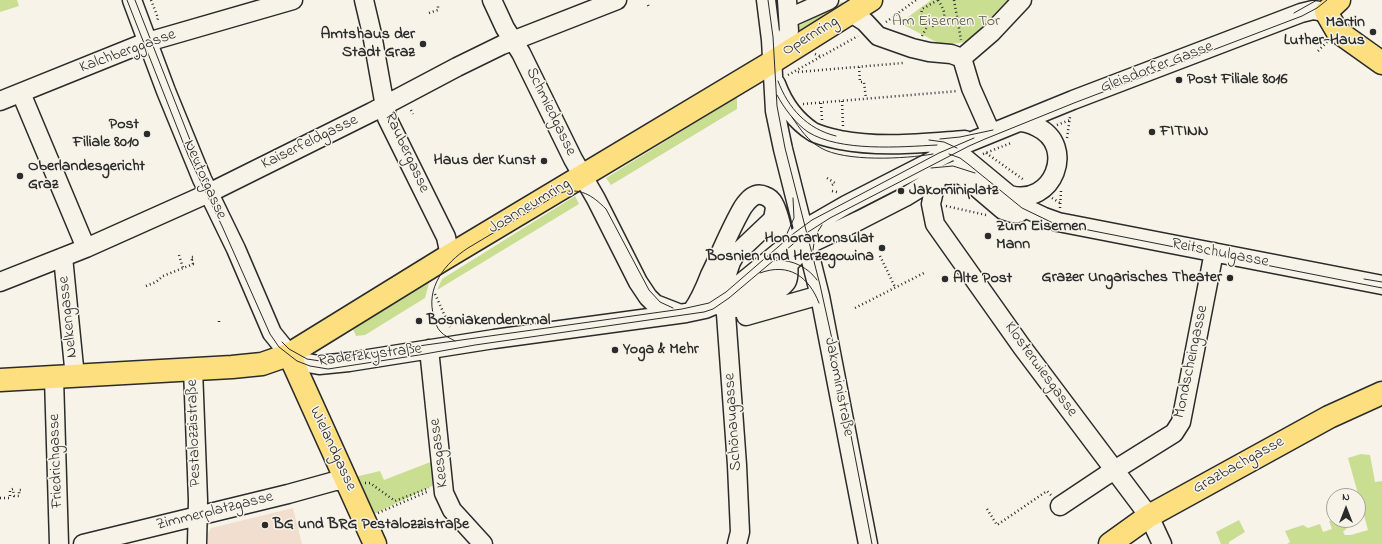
<!DOCTYPE html>
<html>
<head>
<meta charset="utf-8">
<style>
	body { margin:0 }
	#map { position:relative; width:1382px; height:544px; overflow:hidden; background:#f7f3e8; font-family:"Indie Flower",sans-serif }
	canvas { display:block }
	.north { position:absolute; left:1326px; top:488px; width:40px; height:40px; box-sizing:border-box; background:#f7f3e8; border:1px solid #a5a39c; border-radius:50%; rotate:0deg; font-size:11px; font-weight:700; line-height:16px; text-align:center; color:#2b2b2b }
	.north::after { content:''; display:block; margin:auto; width:14px; height:18px; background:#2b2b2b; clip-path:polygon(50% 0,100% 100%,50% 72%,0 100%) }
</style>
</head>
<body>
<div id="map">
<canvas width="1382" height="544"></canvas>
<div class="north">N</div>
</div>
<script>
const c = document.querySelector('canvas').getContext('2d');
c.lineJoin = 'round';
function fillPath(path, color) { c.fillStyle = color; c.fill(path, 'evenodd'); }
function strokePath(path, color, width, dash) { c.strokeStyle = color; c.lineWidth = width; c.lineCap = dash ? 'butt' : 'round'; c.setLineDash(dash || []); c.stroke(path); }
function drawText(font, color, halo, rows, align = 'center') {
  c.font = font + ' "Indie Flower",sans-serif'; c.lineWidth = 3; c.setLineDash([]); c.textBaseline = 'middle'; c.strokeStyle = halo; c.fillStyle = color; for (const [text, x, y, turn = 0] of rows) {
    c.save(); c.translate(x, y); c.rotate((+turn || 0) * Math.PI / 180); c.textAlign = isNaN(turn) ? turn : align; if (halo) c.strokeText(text, 0, 0); c.fillText(text, 0, 0); c.restore();
  }
}
const built = new Path2D(`
	M293,508L302,544H208L207,535L211,528Z`);
const green = new Path2D(`
	M0,0H17L19,6L0,12Z
	M931,0H1008L967,42L942,45L900,23Z
	M842,2L847,4L797,38L795,28Z
	M737,97V109L611,185L606,178Z
	M575,196L579,204L437,290L442,279Z
	M429,283L425,298L365,335L356,336L353,329Z
	M1361,454L1370,455L1375,482L1382,481V544H1287L1290,542L1285,531L1303,525L1308,528L1320,524L1323,532L1332,529L1329,521L1334,520H1345L1347,528L1343,532L1345,535H1351L1368,530L1348,458Z
	M433,461L437,483L430,487L372,515L355,477L380,471L384,480Z
	M1239,520L1245,532L1229,542V544H1221L1216,532Z`);
const path = new Path2D(`
	M151,0L158,18L157,22
	M938,0C947,14 947,18 933,26L921,15L922,9Z
	M954,0L961,40
	M648,5L649,7
	M429,13L438,10V4
	M886,22L916,0
	M922,36L929,23
	M1318,51L1327,42
	M815,54L822,57
	M859,67L860,82H864L866,99
	M798,72L903,63
	M788,75L858,36
	M842,101L843,127
	M821,103L822,120
	M803,104L958,91
	M411,110L413,114
	M1057,125L1070,120
	M1067,138L1070,117
	M986,153L1024,180
	M983,154L1011,143
	M827,178L835,183L832,185
	M832,191L837,192L836,194
	M1052,198L1060,203
	M946,206L986,215
	M1060,208L1061,191
	M179,255L183,268
	M880,256L895,287
	M192,260L191,257H193
	M193,264L192,260L194,259
	M146,286L156,282L163,276L196,263
	M435,294L450,327
	M855,308L924,273
	M219,321V324
	M365,483H370L395,501L429,488
	M0,498H10V490L13,489L14,496H19V490H22
	M987,509L997,525L1047,491L1051,495
	M378,513L429,491`);
const minor = new Path2D(`
	M132,0L166,91L202,179L236,249L272,333L289,354L302,362L319,365L349,362L494,339L686,313L705,309L745,292L780,273L807,245L860,220L905,197L936,178L961,168
	M364,0L372,34L387,118L446,237L450,256
	M492,0L505,28L521,53L573,159L596,199L638,282L648,297L655,304L678,313
	M766,0L771,40L775,111L783,149L820,296L868,544
	M851,13L865,22L878,36L912,48L929,52L951,54L962,58
	M789,18L829,0
	M777,43L786,39L789,31L787,0
	M962,58L991,33L1022,0
	M962,58L971,88L991,133
	M776,84C783,103 796,121 813,132C821,136 831,138 840,140C881,148 923,143 965,140
	M21,93L86,248
	M0,101L144,43L293,0
	M955,150L1025,208L1044,217L1058,222L1382,285
	M938,173L931,204L935,224L1022,347L1149,516L1162,544
	M948,175L957,174L963,176L1003,210L1012,213H1019L1022,210L1025,208
	M1010,195C1053,207 1077,146 1037,127C1031,124 1026,122 1019,122
	M63,257L75,377
	M0,282L86,248L209,193L372,112L457,67L502,45L617,0
	M735,288L813,224L846,205L965,144L1073,100L1301,13L1313,10L1326,12
	M717,303L724,308L726,314L737,465L740,532L737,544
	M717,303L731,262L735,255L773,219L775,208
	M692,311C700,300 705,288 710,275C721,253 730,229 743,207C748,200 755,191 765,196C768,197 772,200 774,204C780,215 793,270 787,281C783,290 749,307 740,308C730,308 718,305 709,303L705,295L708,281
	M746,316L813,297
	M429,349L444,493L452,510L483,544
	M193,369L198,500L197,544
	M54,378L59,544
	M1060,506L1105,476L1174,433L1181,422L1214,252
	M83,544L288,494L335,481H347`);
const major = new Path2D(`
	M1339,0L1326,12L1337,31L1382,63
	M289,354L375,544
	M0,380L232,367L262,364L288,355L442,260L769,64L871,0
	M1110,544L1149,516L1329,417L1382,393`);
const tram = new Path2D(`
	M127,0L188,155L222,226L270,334L279,347L297,361L310,366L328,369L419,355L475,345L704,312L713,309L729,298L805,234L830,218L969,146L985,139L1074,103L1302,16L1317,8L1327,0
	M135,0L205,178L223,215
	M768,0L773,37L777,106L785,148L820,285L834,348L872,544
	M1294,13L1317,0
	M778,81C788,108 807,129 836,136
	M777,95C784,108 795,123 808,132C840,152 900,147 937,145
	M792,117C800,129 808,141 821,148C845,162 905,159 933,154
	M940,139L960,137L993,130
	M929,140L944,142L957,148
	M949,154L960,158L968,164L1022,208L1053,223L1382,288
	M931,168L953,166L975,173
	M785,238L794,218L793,198
	M813,250L815,236L822,225
	M772,261C789,258 807,266 817,280
	M760,273C789,262 809,277 819,303
	M1364,279L1382,282
	M455,341C450,338 444,336 440,331C437,328 435,322 434,317C425,288 445,263 468,248L560,193C580,187 592,195 606,209L649,290L660,302L673,308
	M282,342L289,349L307,359L327,362L383,351L682,309L709,303L726,292L793,234L812,220L939,153L974,138`);
const markers = [
	[1373,32,4,"#2b2b2b"],
	[423,44,4,"#2b2b2b"],
	[1179,80,4,"#2b2b2b"],
	[1152,132,4,"#2b2b2b"],
	[147,134,4,"#2b2b2b"],
	[544,161,4,"#2b2b2b"],
	[20,176,4,"#2b2b2b"],
	[901,191,4,"#2b2b2b"],
	[988,236,4,"#2b2b2b"],
	[882,248,4,"#2b2b2b"],
	[1230,278,4,"#2b2b2b"],
	[945,279,4,"#2b2b2b"],
	[419,321,4,"#2b2b2b"],
	[615,350,4,"#2b2b2b"],
	[265,525,4,"#2b2b2b"]
];
const parkNames = [
	["Am Eisernen Tor",946,22]
];
const poiNames = [
	["Martin",1365,23,"right"],
	["Luther-Haus",1365,41,"right"],
	["Amtshaus der",415,35,"right"],
	["Stadt Graz",415,53,"right"],
	["Post Filiale 8016",1187,80],
	["Post",139,125,"right"],
	["Filiale 8010",139,143,"right"],
	["FITINN",1160,132],
	["Haus der Kunst",536,161,"right"],
	["Oberlandesgericht",28,167],
	["Graz",28,185],
	["Jakominiplatz",909,191],
	["Zum Eisernen",996,227],
	["Mann",996,245],
	["Honorarkonsulat",874,239,"right"],
	["Bosnien und Herzegowina",874,257,"right"],
	["Grazer Ungarisches Theater",1222,278,"right"],
	["Alte Post",953,279],
	["Bosniakendenkmal",427,321],
	["Yoga & Mehr",623,350],
	["BG und BRG Pestalozzistraße",273,525]
];
const streetNames = [
	["Opernring",811,37,-31],
	["Kalchberggasse",128,52,-20],
	["Gleisdorfer Gasse",1157,68,-21],
	["Schmiedgasse",550,112,64],
	["Kaiserfeldgasse",310,143,-26],
	["Raubergasse",406,153,65],
	["Neutorgasse",204,180,66],
	["Joanneumring",530,207,-31],
	["Reitschulgasse",1220,254,11],
	["Nelkengasse",69,317,-96],
	["Radetzkystraße",370,356,-7],
	["Mondscheingasse",1192,362,-78],
	["Klosterwiesgasse",1040,370,54],
	["Jakoministraße",838,387,79],
	["Schönaugasse",734,422,-94],
	["Pestalozzistraße",195,433,-92],
	["Wielandgasse",332,449,65],
	["Keesgasse",440,453,-97],
	["Friedrichgasse",57,461,-92],
	["Grazbachgasse",1239,466,-29],
	["Zimmerplatzgasse",215,512,-14]
];
fillPath(built, '#f1decf');
fillPath(green, '#cade92');
strokePath(minor, '#2b2b2b', 21);
strokePath(major, '#2b2b2b', 25);
strokePath(path, '#2b2b2b', 2.5, [1, 3]);
strokePath(minor, '#f7f3e8', 18);
strokePath(major, '#fedf80', 22);
strokePath(tram, '#2b2b2b', 1);
for (const [x, y, r, color] of markers) { const dot = new Path2D(); dot.arc(x, y, r, 0, 2 * Math.PI); c.fillStyle = color; c.fill(dot); strokePath(dot, '#f7f3e8', 1.5); }
drawText('16px', '#535845', '#f7f3e8', parkNames);
drawText('bold 16px', '#2b2b2b', '#f7f3e8', poiNames, 'left');
drawText('16px', '#2b2b2b', '#f7f3e8', streetNames);
</script>
</body>
</html>
